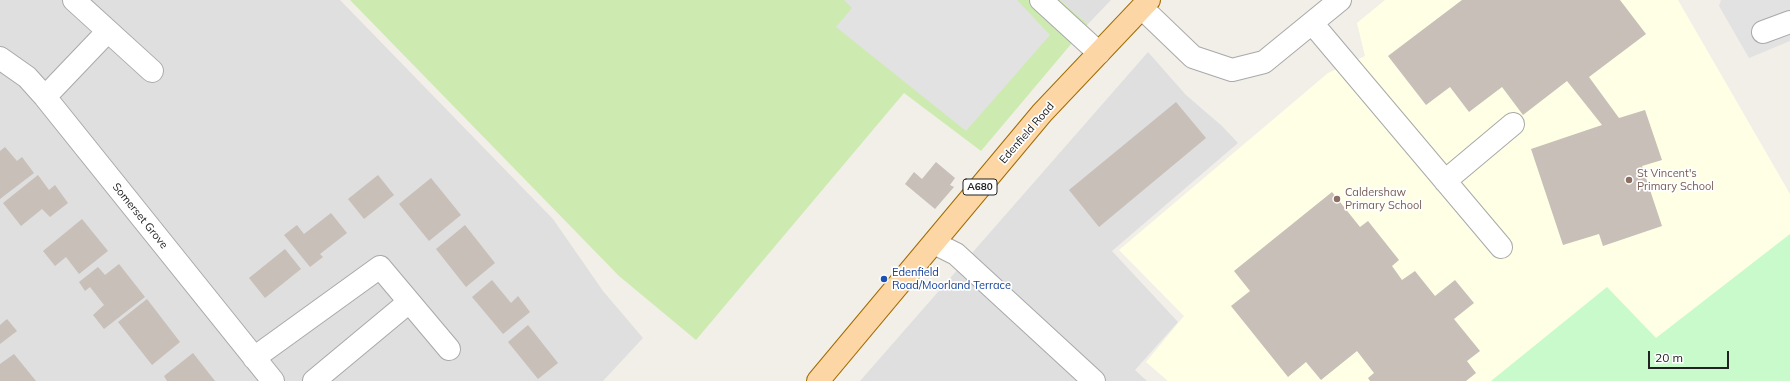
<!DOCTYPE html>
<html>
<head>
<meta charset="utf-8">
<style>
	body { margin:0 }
	#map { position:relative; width:1790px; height:381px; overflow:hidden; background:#f2efe9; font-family:Mulish,sans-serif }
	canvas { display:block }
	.scale { position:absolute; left:1648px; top:351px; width:81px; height:18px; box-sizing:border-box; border:2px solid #222; border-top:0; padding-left:5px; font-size:12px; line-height:14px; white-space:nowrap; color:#222; -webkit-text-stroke:3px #fff; paint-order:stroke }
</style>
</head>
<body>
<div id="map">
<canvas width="1790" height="381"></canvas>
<div class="scale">20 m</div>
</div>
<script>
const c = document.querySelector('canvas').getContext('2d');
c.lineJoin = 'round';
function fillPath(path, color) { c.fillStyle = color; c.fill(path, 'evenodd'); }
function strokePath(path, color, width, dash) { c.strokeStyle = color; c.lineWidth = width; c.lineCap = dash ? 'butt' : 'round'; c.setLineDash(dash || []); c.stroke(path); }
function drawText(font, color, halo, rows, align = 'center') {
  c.font = font + ' Mulish,sans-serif'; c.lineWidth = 3.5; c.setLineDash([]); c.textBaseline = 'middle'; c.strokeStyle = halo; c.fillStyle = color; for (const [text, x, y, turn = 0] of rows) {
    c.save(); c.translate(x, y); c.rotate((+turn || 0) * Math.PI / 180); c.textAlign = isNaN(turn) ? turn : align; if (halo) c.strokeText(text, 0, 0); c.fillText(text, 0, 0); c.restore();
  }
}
const residential = new Path2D(`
	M0,0H340L553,219L603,291L643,338L603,381H0Z
	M1060,0H1111L1088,24Z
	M1148,52L1186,95L1222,126L1238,143L1112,251L1178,322L1135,370L1147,381H860Z`);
const education = new Path2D(`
	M1385,0H1678L1790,194V381H1168L1146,362L1184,316L1119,250L1328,73L1365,56L1357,23Z`);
const grass = new Path2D(`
	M350,0H1060L1088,24L981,151L904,93L696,340L619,276Z`);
const park = new Path2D(`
	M1790,234V381H1491L1607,287L1656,338Z`);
const parking = new Path2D(`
	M844,0H1017L1050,35L966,131L836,27L852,8Z
	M1721,0H1790V41L1749,58L1719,6Z`);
const building = new Path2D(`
	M1462,0H1620L1646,34L1589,77L1619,118L1645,110L1662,160L1642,166L1662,226L1603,246L1599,234L1563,245L1531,149L1602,125L1567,81L1523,115L1502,87L1469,112L1450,87L1426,105L1388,56Z
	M1176,102L1206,138L1099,227L1069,190Z
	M5,147L17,161L22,157L34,173L0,199V151Z
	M936,162L955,178L950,185L954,187L935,209L905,184L914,172L922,179Z
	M38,175L49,190L55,185L68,203L50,217L42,209L21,226L3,203Z
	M378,175L394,195L364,219L348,199Z
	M431,178L461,215L429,241L399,204Z
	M1332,192L1360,227L1368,221L1399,260L1392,266L1402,280L1415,271L1435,296L1455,280L1474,303L1454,319L1480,351L1467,361L1476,373L1466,381H1370L1368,378L1374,373L1357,351L1321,380L1306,362L1288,377L1231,306L1250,291L1234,271Z
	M331,213L347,233L320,254L323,257L310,267L284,235L297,225L304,234Z
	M82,219L108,251L79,274L66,257L55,266L43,251Z
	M465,225L495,263L466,287L436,249Z
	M285,249L301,269L265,298L249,278Z
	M119,264L145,297L104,329L93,315L104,305L90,287L85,291L79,282L98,267L105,275Z
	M492,280L511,303L518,296L530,312L503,334L472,297Z
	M147,299L180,342L152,365L118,322Z
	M7,319L17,331L0,344V325Z
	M528,325L558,363L538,379L508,342Z
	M193,353L215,381H167L164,376Z
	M14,354L36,381H0V364Z`);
const minor = new Path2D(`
	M74,0L152,71
	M1041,0L1099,53
	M1142,8L1193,57L1232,70L1264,62L1340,0
	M1312,23L1501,247
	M1763,32L1790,22
	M0,58L27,77L45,97L273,381
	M45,97L108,31
	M1445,181L1513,124
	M934,243L956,254L1094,381
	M254,358L380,267L449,349
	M314,381L409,302`);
const major = new Path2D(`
	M818,381L1042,113L1149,0`);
const markers = [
	[1629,180,4,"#8d6e63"],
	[1337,199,4,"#8d6e63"],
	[884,279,4,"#1a4fb4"]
];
const shields = [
	[980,187,34]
];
const shieldNames = [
	["A680",980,187]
];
const streetNames = [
	["Edenfield Road",1027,133,-49],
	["Somerset Grove",140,216,51]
];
const educationNames = [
	["St Vincent's",1637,174],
	["Primary School",1637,187],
	["Caldershaw",1345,193],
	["Primary School",1345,206]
];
const transitNames = [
	["Edenfield",892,273],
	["Road/Moorland Terrace",892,286]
];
fillPath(residential, '#e0dfdf');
fillPath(education, '#ffffe5');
fillPath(grass, '#cdebb0');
fillPath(park, '#c8facc');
fillPath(parking, '#e2e2e2');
fillPath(building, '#c7bfb8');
strokePath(minor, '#a9a9a9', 24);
strokePath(major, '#a06b00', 24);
strokePath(minor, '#fff', 22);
strokePath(major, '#fcd6a4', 22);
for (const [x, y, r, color] of markers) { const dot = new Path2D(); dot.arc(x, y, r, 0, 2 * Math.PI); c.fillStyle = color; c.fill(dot); strokePath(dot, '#fff', 1.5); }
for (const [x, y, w] of shields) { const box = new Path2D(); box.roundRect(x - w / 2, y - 8, w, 16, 3); c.fillStyle = '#fff'; c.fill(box); strokePath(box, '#222', 1); }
drawText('bold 10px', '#222', null, shieldNames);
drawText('11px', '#222', '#fff', streetNames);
drawText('11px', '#785e54', '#fff', educationNames, 'left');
drawText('11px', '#164399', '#fff', transitNames, 'left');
</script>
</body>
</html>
